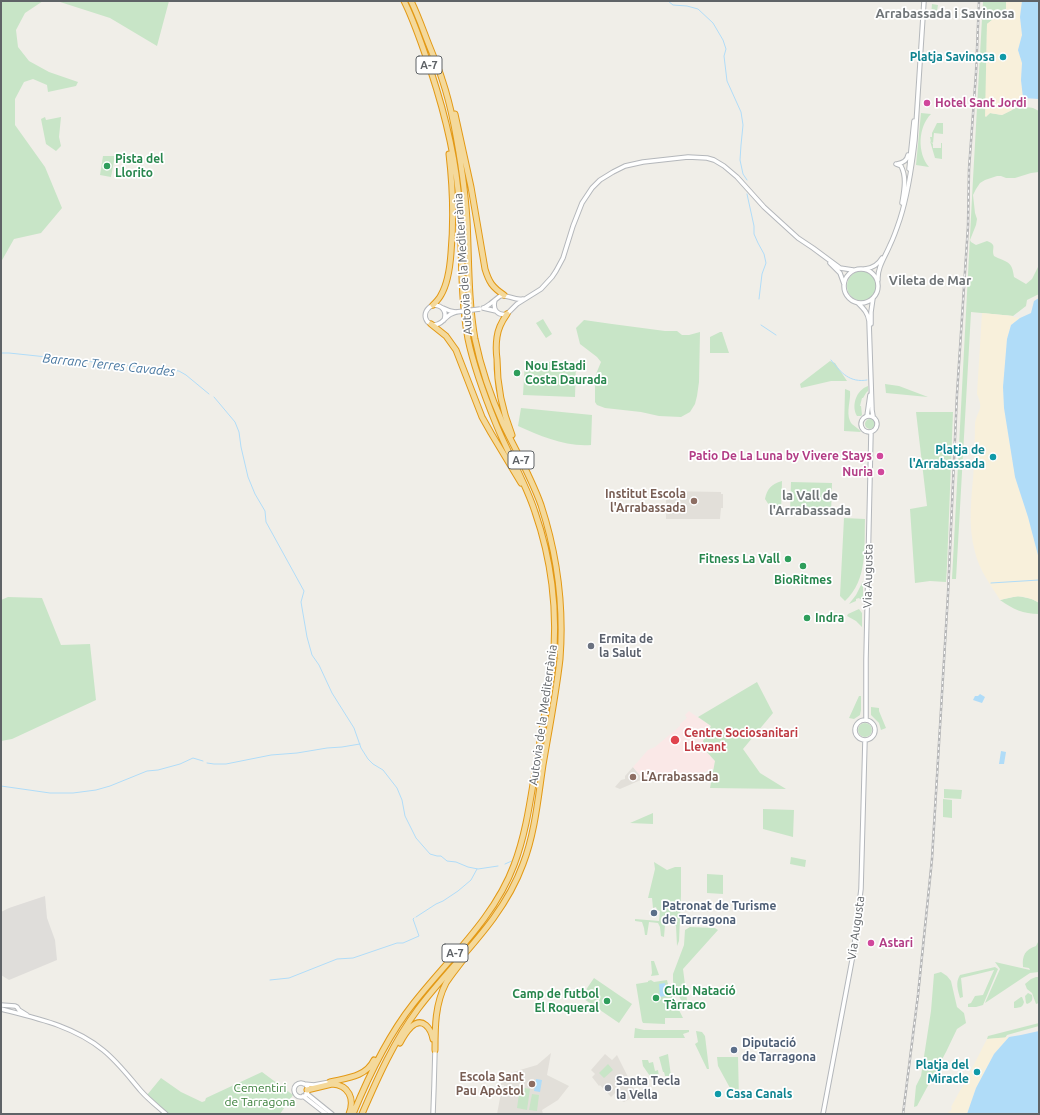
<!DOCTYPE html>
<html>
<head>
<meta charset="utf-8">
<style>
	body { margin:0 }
	#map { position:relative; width:1040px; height:1115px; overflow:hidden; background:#f0eee8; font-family:Ubuntu,sans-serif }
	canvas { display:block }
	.frame { position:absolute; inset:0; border:2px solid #5f6367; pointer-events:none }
</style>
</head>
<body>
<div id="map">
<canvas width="1040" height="1115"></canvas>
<div class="frame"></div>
</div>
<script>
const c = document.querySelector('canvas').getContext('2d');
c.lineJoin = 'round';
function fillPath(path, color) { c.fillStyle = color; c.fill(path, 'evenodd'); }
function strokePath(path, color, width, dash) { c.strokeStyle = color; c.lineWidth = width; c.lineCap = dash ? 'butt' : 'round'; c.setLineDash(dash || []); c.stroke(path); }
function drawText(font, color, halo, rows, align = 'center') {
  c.font = font + ' Ubuntu,sans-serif'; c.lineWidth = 3.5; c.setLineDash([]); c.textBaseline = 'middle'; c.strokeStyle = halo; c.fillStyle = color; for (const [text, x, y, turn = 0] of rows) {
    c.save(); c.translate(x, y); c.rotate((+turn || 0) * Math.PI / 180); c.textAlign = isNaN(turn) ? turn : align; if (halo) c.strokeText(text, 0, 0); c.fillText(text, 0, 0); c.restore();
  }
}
const industrial = new Path2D(`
	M45,896L47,918L55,940L57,960L9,980L1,975V912L9,908Z`);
const education = new Path2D(`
	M666,491L721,492V494H723V508H721L720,519H666Z
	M633,767L643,779L620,789L615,787L621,780L625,779V776Z
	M551,1053L547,1075L569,1086L558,1100L542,1110L543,1114H497L501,1093L503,1092L504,1085H501V1083L504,1079L509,1074L513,1072L537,1065Z
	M605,1054L612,1060L617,1055L637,1095L624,1102L622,1101L619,1095L616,1092L611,1097L600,1085L599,1086L592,1077L595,1074L591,1070Z`);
const medical = new Path2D(`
	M689,711L693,714L711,726L703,741L706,748L705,750L715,761L714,768L691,778L666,775H662L650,781L648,777L643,779L633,767L648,750L655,747L680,726V724L687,718L685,715Z`);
const green = new Path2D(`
	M1,1H43L25,13L16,30L18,47L29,61L49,72L78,82L76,86L48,92L47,85L33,79L24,82L15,99V125L45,167L62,208L41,233L14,239L1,262Z
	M57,1H169L157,46L110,18Z
	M983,1H1006V9L987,24L986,117L990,113L1002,115L1020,106L1033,108L1039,111V172L1031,173L1015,178H1006L1001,176H997L985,180L980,183L976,189L973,195L975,213L977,219L976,225L970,240L971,242L976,245L987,241C998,245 991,248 994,256C1007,263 1012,260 1014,277L1026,284L1032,279L1039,265V294L1027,300L1026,306L1013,316L971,312L956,579H952L973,179Z
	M932,4L938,5L936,17L931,16Z
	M921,113L931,114C918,127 917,153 929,167L916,165Z
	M45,117L46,120L61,117L59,137L61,146L56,151L46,144L41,119Z
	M937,123H943V134L934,133L933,143L931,142L930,137H932V133Z
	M930,141L933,144V148H941V143H942V159L935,158Z
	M103,156H115L111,177L100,175Z
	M847 286a15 15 0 1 1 30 0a15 15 0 1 1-30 0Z
	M543,319L552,334L546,338L536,323Z
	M584,320L612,324L665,331H677L682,335H689L700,332L699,382L697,396L695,404L690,412L681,417L659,416L641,412L605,408L597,405L595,402V381L596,374L601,362L597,357L580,344L576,328Z
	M720,332H722L729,353H710V337Z
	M525,361L576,363L575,397L523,395Z
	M830,361L835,363L847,381H831L801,388L800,384Z
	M885,384L899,386L928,397L886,393Z
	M868,386V391L866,393L863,398H862L860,406H861L862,415L861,416H857C851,406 856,390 868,386Z
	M845,389L850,391C851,400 846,412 850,421C852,426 858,427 861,432L844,431Z
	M521,408L592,415L591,445C565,447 541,436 518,426Z
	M916,412H953L947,566L946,582L930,581L915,583L910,509L927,506Z
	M865 424a5 5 0 1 1 10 0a5 5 0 1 1-10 0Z
	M782,481L781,513L771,508L765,499C767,489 771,484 782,481Z
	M791,482L832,483L831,514L790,513Z
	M844,518L865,519C864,547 868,580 845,601L840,596Z
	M863,581V599H860L859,598L856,599V601L849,604L856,595Z
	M1018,596L1032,599L1039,603V614C1023,614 1013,609 1000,600Z
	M8,597L42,598L61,645L90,644L96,700L12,739L1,741V600Z
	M859,609L862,613V627L856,621L847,616L848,614Z
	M757,682L773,713L743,749L760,773L786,789L710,788L715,761L705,750L706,748L703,741L711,726L698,717Z
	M859,696H861V710L860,715L854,719L849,718Z
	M871,707L879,708V711L886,728L881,730L879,723L871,715Z
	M858 730a7 7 0 1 1 14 0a7 7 0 1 1-14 0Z
	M944,789L962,790L961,799L944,798Z
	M943,799L952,800V818L943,817Z
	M763,809L794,810L793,837L763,829Z
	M653,813V824L630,823Z
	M791,857L806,860L805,867L790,864Z
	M654,862L667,870L675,867H681V895L679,941L677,946L676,926L675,925H665L664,937L661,936L660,927L658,923L649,922L647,935H645L644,928L642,922L635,921V919L659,921L660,911L657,910L656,907L653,908L652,898H648L655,869Z
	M707,874L723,875V894L707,893Z
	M690,927L715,928L718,930L683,969L687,1000L683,1004L674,986L673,981V974L684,945L685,930Z
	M1039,940V972L1030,973L985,1003L1000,969L995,962L1030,970L1029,968L1023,967C1022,955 1025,950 1036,946Z
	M651,961H654L659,975L651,976L652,973Z
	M995,967L998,969L983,1005L976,1007H968V1004L971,1003L975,996L983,995L994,970L961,978L963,997L960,998C958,990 955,983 960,975Z
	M941,972L947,976L951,981L957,1007L964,1013L966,1023L957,1029L946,1052L917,1106L914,1107L916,1086L921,1076L931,1011L934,974Z
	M1036,977H1039V1003L1036,1004L1032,993L1027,989L1025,984L1031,979Z
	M594,978L632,1004L619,1023L581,997Z
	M651,980L654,982L667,980L670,992L683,1018H665V1024L643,1023L642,1021L636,984L648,982V981Z
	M1028,993L1032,995C1033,1000 1032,1002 1027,1004L1026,1003L1025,996Z
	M1021,997H1022L1024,1002L1023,1005L1021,1007L1016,1008H1014V1002Z
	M1039,1023V1026L1007,1035L1005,1038L987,1039L988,1036Z
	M635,1028L644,1030H689V1032L683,1034L685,1038H634Z
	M696,1031L702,1032L705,1036L709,1069H707L695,1044L698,1042Z
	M668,1054L671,1076H665L664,1072H663L659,1057Z
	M717,1057H738L739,1099H736L718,1066Z
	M642,1060H648L649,1063L653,1062L655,1071L658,1070L659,1077L652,1079L643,1066Z
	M608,1064L613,1070L604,1078L599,1073Z
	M262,1072L293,1095L280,1114H168L147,1095L161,1078L181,1092L202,1102L205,1101L206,1098Z
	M520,1087L530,1089L527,1110L517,1108Z
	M532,1094L539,1095L537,1111L529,1110Z`);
const sand = new Path2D(`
	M1006,1H1022L1020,17L1022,35L1018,50L1022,63L1021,80L1023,98L1015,104L1012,110L1002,115L990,113L985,117L987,24L1006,9Z
	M982,313L1013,316V317L1020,318L1011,325L1007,339L1003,387L1004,408L1015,477L1028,517L1039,559V601L1038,602C1022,594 1016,596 1000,600C991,585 979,570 975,552C967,524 972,495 974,466C974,452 975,438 975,423C978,409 984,410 977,394Z
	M1009,1037L994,1054L976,1088L967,1114H948L949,1111L950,1112L952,1108L951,1107L962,1087H963L965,1083V1082L987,1039Z`);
const water = new Path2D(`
	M1022,1H1039V99L1023,98L1021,80L1022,63L1018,50L1022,35L1020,17Z
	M1039,298V559L1028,517L1015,477L1004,408L1003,387L1007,339L1011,325L1020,318L1031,313L1034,301Z
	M980,694L985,697L982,703L973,700L975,696H978Z
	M1001,751L1006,752L1004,764H999Z
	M665,983L666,996L660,997L659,984Z
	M1039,1031V1114H967L976,1088L994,1054L1009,1037L1021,1035Z
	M536,1079L542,1080L540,1092L534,1091Z`);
const stream = new Path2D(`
	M668,1L673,5L687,6L698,9L713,23L723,40L726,49L724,56L727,81L741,112L743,125L741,145L740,160L743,174L747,180
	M747,194L754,226V234L758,243L764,254L766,263L762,274L759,299
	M761,325L776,335
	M1,353H9L179,371L186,375L209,394
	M831,360C841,373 850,383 867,380
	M214,397L235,422L239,432L241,447L248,477L255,494L265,511L266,522L304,591L301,602L307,637L312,655L319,665L332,693L354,728L361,748L368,759L373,764L383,770L397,788L402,800L405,816L416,838L430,854L437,856H441L447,861L456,862L468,867L478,869L498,866
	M991,583L1039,580
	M207,763L214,764H226L271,755L297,753L327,748L342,747L360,744
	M1,786L50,793H73L96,790L110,786L147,771L158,770L180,764L193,758L203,761
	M505,864L514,860
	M416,917L436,904L443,901L458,891L471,880L477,869
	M270,980L289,978L337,959L353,958L397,943H403L419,936L413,919L414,918`);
const tertiary = new Path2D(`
	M896,164L901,166C907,177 904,191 902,203
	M897,164C903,163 907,161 908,155
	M909,169L914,121
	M865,269C873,268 878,265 882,258
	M878,280C877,268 885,257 890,245C894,237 897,228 900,219C908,194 912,166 915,140L924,1
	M294 1090a7 7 0 1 1 14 0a7 7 0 1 1-14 0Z
	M304,1084L314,1085L330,1082
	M306,1093L332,1114
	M303,1096L326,1114
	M433,1114L434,1086L435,1050`);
const secondary = new Path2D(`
	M830,263L840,273L844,284
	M844 286a17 17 0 1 1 34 0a17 17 0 1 1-34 0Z
	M495,300C492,310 498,316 507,314L517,304L541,289L552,277L556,271L563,258L573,226L582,203L592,188L600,180L613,172L625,166L643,162L688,157L707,158L714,160L724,166L737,177L764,207L798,238L813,248L840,268L853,270
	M858,303C864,309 868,313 869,321L872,410L873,416
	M443,308L450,311L455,312
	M483,308L496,311
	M484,308L490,304L500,296C508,294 514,301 523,299
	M444,320C447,312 443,305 433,305C419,312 426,328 438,324C442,323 444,319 448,316C450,314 454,313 456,312
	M871,324V312L873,298
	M861 424a8 8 0 1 1 16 0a8 8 0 1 1-16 0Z
	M867,416L870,395
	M866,720V659L871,432
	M855 730a10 10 0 1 1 20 0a10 10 0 1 1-20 0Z
	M1,1005L15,1006L17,1007L19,1010L27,1015
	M1,1009C36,1018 74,1026 103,1050C118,1062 129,1077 141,1091C148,1099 157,1106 166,1114
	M823,1114L853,955L861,889L865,740`);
const motorway = new Path2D(`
	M455,114L471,187L485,269C489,282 492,287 504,295
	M433,305C436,302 439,299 441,295C448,283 450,267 451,253C454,219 453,188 449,154
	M507,314C502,321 498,329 497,337C496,344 496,352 497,359C497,385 502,410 512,435
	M431,324L446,336L456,350L482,417L491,433L521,483
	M400,1043C403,1037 407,1031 411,1027C423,1016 431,1029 433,1039
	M435,1050C435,1027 435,1004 446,983C451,975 457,968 463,960
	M330,1082C346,1078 366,1077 374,1060
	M307,1090L332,1084C349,1085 355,1099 349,1114
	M353,1114C369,1075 387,1037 413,1004C448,959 494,919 514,865C527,831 531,794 537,760C542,726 549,693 553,659C558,610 551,558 535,512C525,481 508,454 496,424C485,397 474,368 468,339C459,290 463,239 458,190C453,142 440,96 424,51C418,34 412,17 404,1
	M362,1114C378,1077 394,1041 418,1009C454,961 502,922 523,864C535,833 538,798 543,765C549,730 556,694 560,659C564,607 557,554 541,505C531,477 516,451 503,424C491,397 481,368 475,339C468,300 469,259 467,220C465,188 460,156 454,125C451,110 447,94 442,79C438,66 432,53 427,40C422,27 417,13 411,1`);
const rail = new Path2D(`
	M903,1114L918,995L932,859L948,594L957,394L968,226L969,169L976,73L979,1`);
const secondaryBridge = new Path2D(`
	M456,312L480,309`);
const markers = [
	[1003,57,4,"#0f9aa8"],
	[927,103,4,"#d1479c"],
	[107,166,4,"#2e9e5b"],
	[517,373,4,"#2e9e5b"],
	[880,456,4,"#d1479c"],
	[993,457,4,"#0f9aa8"],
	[881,472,4,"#d1479c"],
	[694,501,4,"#8d6e63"],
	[788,559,4,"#2e9e5b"],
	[803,566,4,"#2e9e5b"],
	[807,618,4,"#2e9e5b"],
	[591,646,4,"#6b7280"],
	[675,740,5,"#e0444e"],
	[633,777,4,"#8d6e63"],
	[654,913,4,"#5c6f8a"],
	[871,943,4,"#d1479c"],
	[656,998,4,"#2e9e5b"],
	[607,1001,4,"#2e9e5b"],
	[734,1050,4,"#5c6f8a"],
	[977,1072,4,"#0f9aa8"],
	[532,1084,4,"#8d6e63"],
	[608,1088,4,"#6b7280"],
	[718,1094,4,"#0f9aa8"]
];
const shields = [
	[429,65,26],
	[521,460,26],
	[455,953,26]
];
const shieldNames = [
	["A-7",429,65],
	["A-7",521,460],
	["A-7",455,953]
];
const cultureNames = [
	["Platja Savinosa",995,57],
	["Platja de",985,450],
	["l'Arrabassada",985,464],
	["Platja del",969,1065],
	["Miracle",969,1079],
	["Casa Canals",726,1094,"left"]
];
const hotelNames = [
	["Hotel Sant Jordi",935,103],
	["Patio De La Luna by Vivere Stays",872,456,"right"],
	["Nuria",873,472,"right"],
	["Astari",879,943]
];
const leisureNames = [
	["Pista del",115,159],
	["Llorito",115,173],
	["Nou Estadi",525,366],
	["Costa Daurada",525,380],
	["Fitness La Vall",780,559,"right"],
	["BioRitmes",803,580,"center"],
	["Indra",815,618],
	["Club Natació",664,991],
	["Tàrraco",664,1005],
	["Camp de futbol",599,994,"right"],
	["El Roqueral",599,1008,"right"]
];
const streetNames = [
	["Autovia de la Mediterrània",463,264,-94],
	["Via Augusta",868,576,-89],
	["Autovia de la Mediterrània",543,715,-82],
	["Via Augusta",856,928,-82]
];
const educationNames = [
	["Institut Escola",686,494],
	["l'Arrabassada",686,508],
	["L’Arrabassada",641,777,"left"],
	["Escola Sant",524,1077],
	["Pau Apòstol",524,1091]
];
const worshipNames = [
	["Ermita de",599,639],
	["la Salut",599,653],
	["Santa Tecla",616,1081],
	["la Vella",616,1095]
];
const healthNames = [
	["Centre Sociosanitari",684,733],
	["Llevant",684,747]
];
const serviceNames = [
	["Patronat de Turisme",662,906],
	["de Tarragona",662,920],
	["Diputació",742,1043],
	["de Tarragona",742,1057]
];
const parkNames = [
	["Cementiri",260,1088],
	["de Tarragona",260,1102]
];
const neighbourhoodNames = [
	["Arrabassada i Savinosa",945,14],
	["Vileta de Mar",930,281],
	["la Vall de",810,496],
	["l'Arrabassada",810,511]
];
const waterNames = [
	["Barranc Terres Cavades",109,365,6]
];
fillPath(industrial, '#dfddda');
fillPath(education, '#e2dfd9');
fillPath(medical, '#fae8e7');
fillPath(green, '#c8e5c7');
fillPath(sand, '#f8f0db');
fillPath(water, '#b0dcf8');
strokePath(stream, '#b0dcf8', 1);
strokePath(tertiary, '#b5b8bb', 5.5);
strokePath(secondary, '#b4b7bb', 5.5);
strokePath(motorway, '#e39915', 7);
strokePath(tertiary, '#fff', 3.5);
strokePath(secondary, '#fff', 3.5);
strokePath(motorway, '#f4d99b', 5);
strokePath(rail, '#b5b6b7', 2.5);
strokePath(rail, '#fff', 1, [3]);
strokePath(secondaryBridge, '#b4b7bb', 5.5, []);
strokePath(secondaryBridge, '#fff', 3.5);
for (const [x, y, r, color] of markers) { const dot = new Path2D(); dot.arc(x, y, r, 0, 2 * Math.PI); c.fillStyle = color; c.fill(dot); strokePath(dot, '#fff', 1.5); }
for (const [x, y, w] of shields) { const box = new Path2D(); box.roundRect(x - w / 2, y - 9, w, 18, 3); c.fillStyle = '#fff'; c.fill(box); strokePath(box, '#5f6367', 1); }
drawText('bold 11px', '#5f6367', null, shieldNames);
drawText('bold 12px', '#0d838f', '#fff', cultureNames, 'right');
drawText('bold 12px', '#b23c85', '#fff', hotelNames, 'left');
drawText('bold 12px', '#27864d', '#fff', leisureNames, 'left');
drawText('12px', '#5f6367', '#fff', streetNames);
drawText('bold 12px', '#785e54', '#fff', educationNames, 'right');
drawText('bold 12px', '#5b616d', '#fff', worshipNames, 'left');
drawText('bold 12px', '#be3a42', '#fff', healthNames, 'left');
drawText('bold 12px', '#4e5e75', '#fff', serviceNames, 'left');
drawText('12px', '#3d803d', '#fff', parkNames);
drawText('bold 13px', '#707578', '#fff', neighbourhoodNames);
drawText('italic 13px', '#4978a1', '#fff', waterNames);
</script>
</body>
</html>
